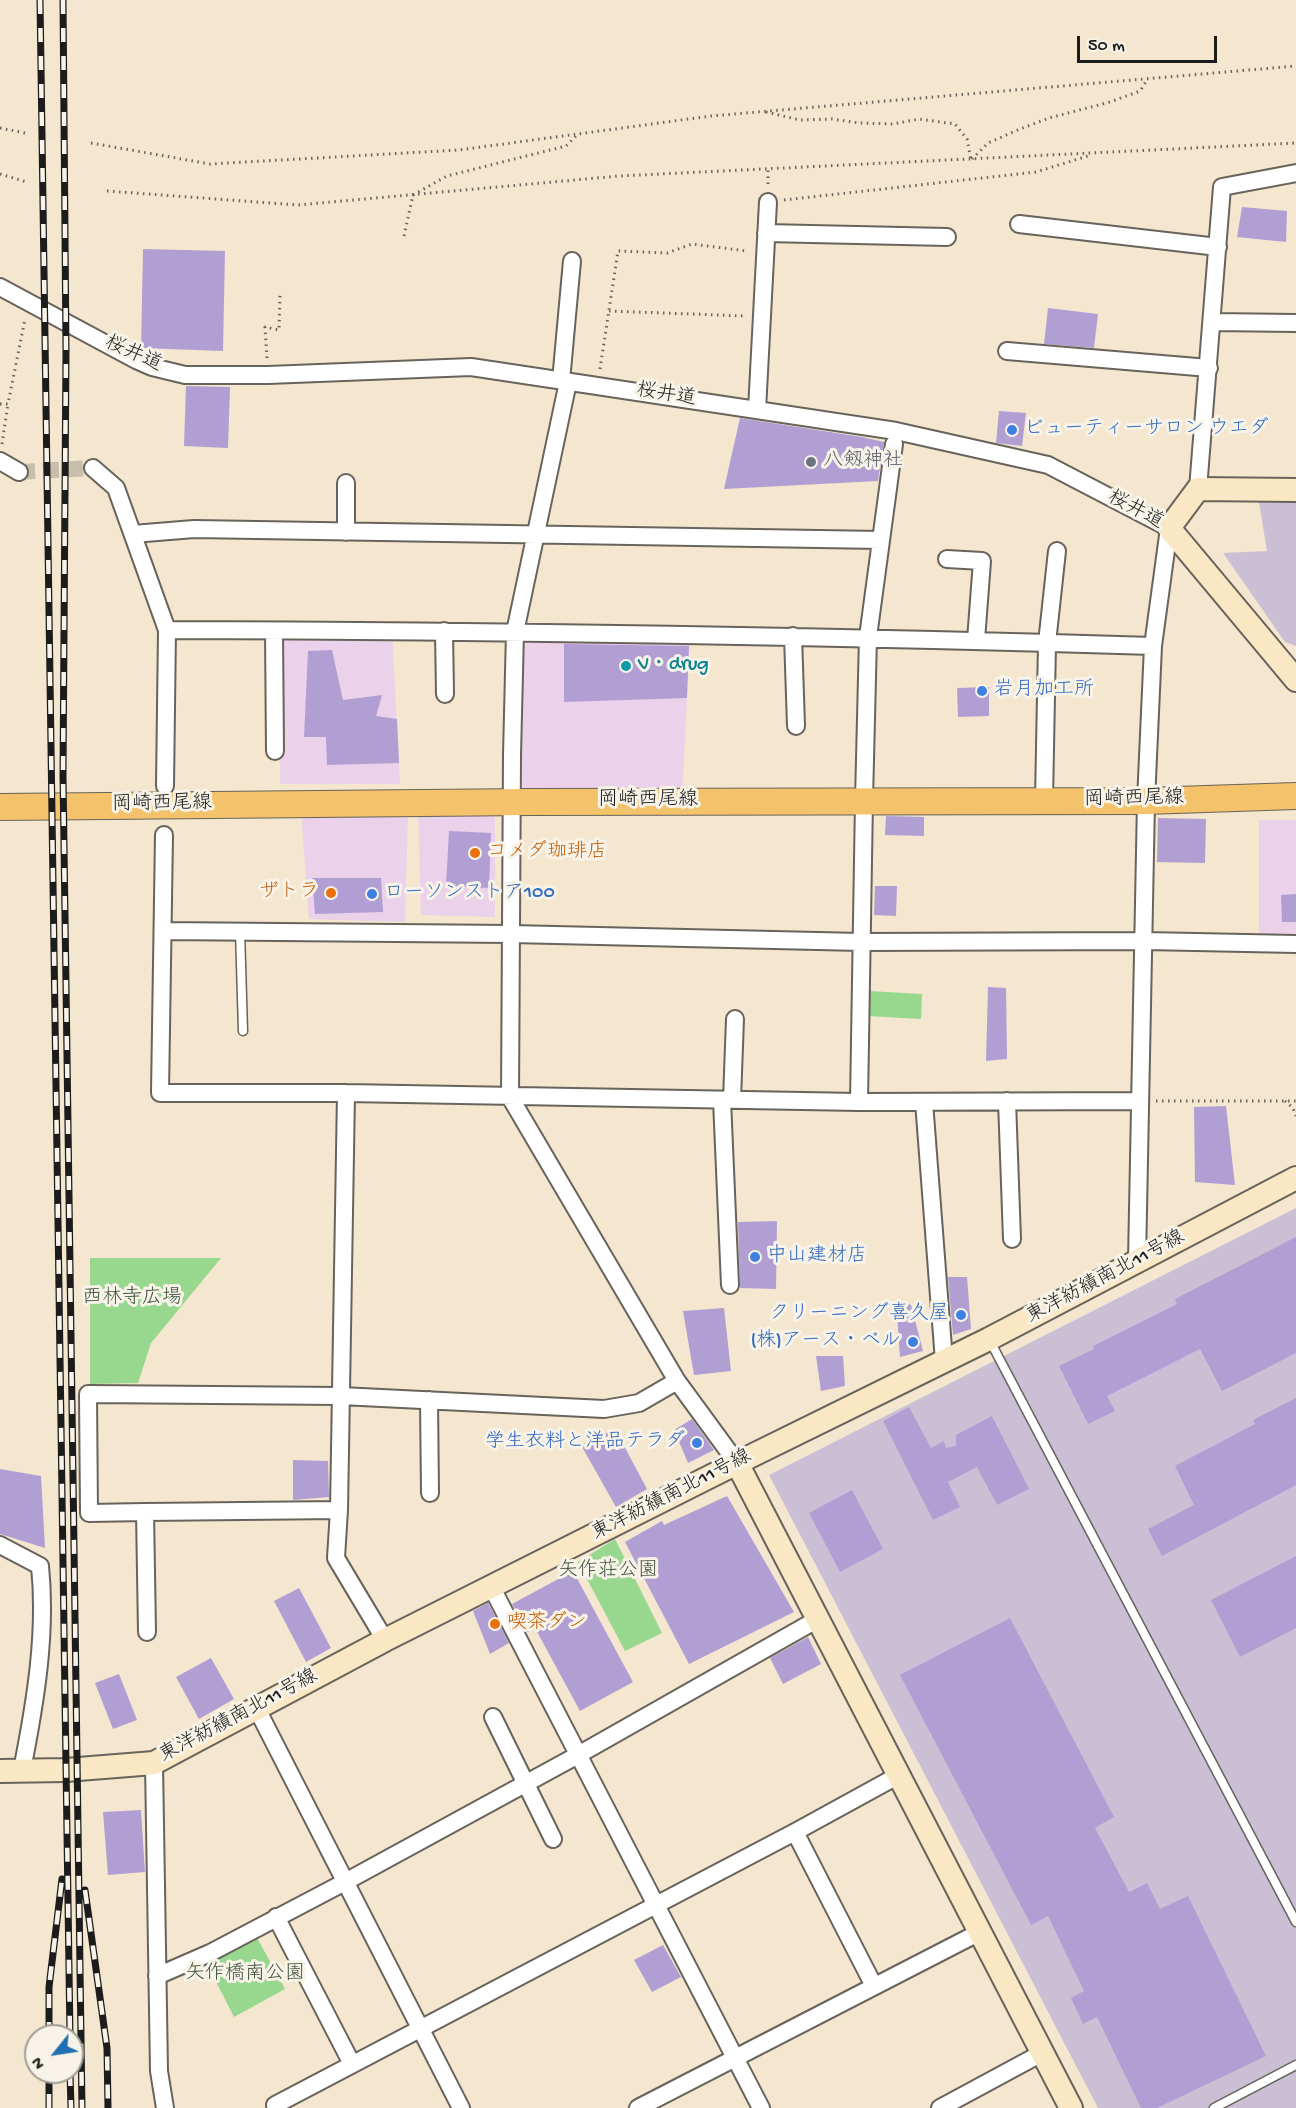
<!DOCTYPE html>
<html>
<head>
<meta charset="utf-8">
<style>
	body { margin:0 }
	#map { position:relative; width:1296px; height:2108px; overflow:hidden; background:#f4e6cf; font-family:"Gochi Hand",sans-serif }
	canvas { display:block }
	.north { position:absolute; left:24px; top:2024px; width:60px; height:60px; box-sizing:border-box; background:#f7f3e8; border:2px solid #9f9d96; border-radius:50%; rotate:240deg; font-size:16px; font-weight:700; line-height:24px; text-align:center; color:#1c1c1c }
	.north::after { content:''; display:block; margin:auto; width:21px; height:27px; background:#1f6fb2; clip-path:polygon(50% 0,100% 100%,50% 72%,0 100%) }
	.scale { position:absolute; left:1077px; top:36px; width:140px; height:27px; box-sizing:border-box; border:3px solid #1c1c1c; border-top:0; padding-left:8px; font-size:18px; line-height:21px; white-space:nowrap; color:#1c1c1c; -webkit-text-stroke:4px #f7f3e8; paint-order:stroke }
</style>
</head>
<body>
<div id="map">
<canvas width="1296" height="2108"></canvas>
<div class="north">N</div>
<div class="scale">50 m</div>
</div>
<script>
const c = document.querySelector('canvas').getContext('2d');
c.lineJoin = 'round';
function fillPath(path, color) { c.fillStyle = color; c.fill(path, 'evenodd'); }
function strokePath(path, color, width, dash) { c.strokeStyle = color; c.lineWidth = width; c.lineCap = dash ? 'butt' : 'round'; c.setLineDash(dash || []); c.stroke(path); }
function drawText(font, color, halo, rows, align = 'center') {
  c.font = font + ' "Gochi Hand","Klee One",sans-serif'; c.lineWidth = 6; c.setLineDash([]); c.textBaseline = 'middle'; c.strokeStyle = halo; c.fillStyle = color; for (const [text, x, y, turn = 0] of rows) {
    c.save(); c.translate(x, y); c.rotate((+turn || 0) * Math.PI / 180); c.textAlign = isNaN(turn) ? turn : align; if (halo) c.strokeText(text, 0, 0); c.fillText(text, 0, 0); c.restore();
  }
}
const built = new Path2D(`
	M282,631H392L400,784H280Z
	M515,632L690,635L682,801L513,802Z
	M418,802L495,817V917L421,915Z
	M301,812L408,814L405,922L309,919Z
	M1259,820H1296V940L1259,939Z`);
const industrial = new Path2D(`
	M1257,490L1296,491V646L1285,642L1223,553L1267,551Z
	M1296,1208V2108H1098L769,1475Z`);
const green = new Path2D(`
	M868,991L922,994L921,1019L867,1016Z
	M90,1258H221L151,1343L138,1383L90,1384Z
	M615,1539L662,1633L625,1651L578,1562Z
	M255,1934L285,1989L234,2017L206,1962Z`);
const building = new Path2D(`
	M1242,207L1287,211L1286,242L1237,237Z
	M143,249L225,251L223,351L141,348Z
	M1048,308L1098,314L1094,348L1044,344Z
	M186,386L230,387L228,448L184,446Z
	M999,411L1026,413L1022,446L996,443Z
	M740,418L862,437L884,442L878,481L724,489Z
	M564,644L689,646L687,698L564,702Z
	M332,650L343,700L382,695L376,716L397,719L399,763L327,765L326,737H304L308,651Z
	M989,687V716L958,717L957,688Z
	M886,816L924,817V836L885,835Z
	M1158,818L1206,819L1205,863L1157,862Z
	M449,831L491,833L489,888L446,886Z
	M312,878H381L383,912L315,914Z
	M875,886H897L896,916L874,915Z
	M1296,894V922H1282L1281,895Z
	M988,987L1006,988L1007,1059L986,1061Z
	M1226,1106L1235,1185L1195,1182L1194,1107Z
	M777,1221L776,1289L740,1288L738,1222Z
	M1296,1237V1353L1222,1391L1200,1349L1107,1396L1115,1411L1088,1424L1059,1366L1094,1349L1093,1346L1177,1304L1175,1299Z
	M948,1277H967L971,1329L953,1335Z
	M896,1300L911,1305L923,1351L900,1357Z
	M724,1308L731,1371L694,1375L683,1311Z
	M816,1356H843L845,1386L821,1391Z
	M1296,1398V1485L1162,1556L1148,1529L1194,1505L1175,1466L1255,1424L1253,1420Z
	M909,1407L931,1448L944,1441L946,1448L956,1446V1435L992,1416L1029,1489L997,1505L977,1467L948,1482L960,1507L933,1520L883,1421Z
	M692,1419L714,1450L688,1463L674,1430Z
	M615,1429L647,1489L616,1507L581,1445Z
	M293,1460L328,1461L329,1497L293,1500Z
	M0,1469L41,1476L45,1548L0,1534Z
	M852,1490L883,1549L840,1572L809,1513Z
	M727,1496L794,1612L689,1664L625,1542L662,1521L664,1525Z
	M1296,1556V1628L1240,1657L1211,1600Z
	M573,1571L633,1682L580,1711L535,1628L527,1632L512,1604Z
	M299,1588L331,1648L306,1662L274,1601Z
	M488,1603L509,1643L490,1654L473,1611Z
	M1010,1618L1114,1817L1095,1828L1129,1892L1147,1883L1160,1909L1188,1896L1266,2056L1157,2108H1141L1097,2017L1083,2024L1071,1998L1084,1991L1048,1916L1031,1925L900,1675Z
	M808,1637L821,1664L783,1684L770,1658Z
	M211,1658L234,1699L199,1719L176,1677Z
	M119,1674L137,1720L113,1729L95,1683Z
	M141,1810L145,1872L108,1875L103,1812Z
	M663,1945L681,1977L652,1992L634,1960Z`);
const streetTunnel = new Path2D(`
	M19,472L93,468`);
const path = new Path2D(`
	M766,112L800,120L832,119L859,123L893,124L919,119L955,124L967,139L971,160
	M0,128L25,133
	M91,143L210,164L459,150L711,116L1296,66
	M972,159L988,143L1020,129L1049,118L1110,102L1140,91L1147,80
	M0,174L27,182
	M768,184V168
	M107,191L298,205L619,176L1296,143
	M784,200L1036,172L1091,155
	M404,236L413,195L447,176L566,146L578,134
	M609,311L745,316
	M267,358L265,327L279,330L280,294
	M600,369L618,251L667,253L692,244L747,251
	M0,404H8L25,319
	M2,444L8,404
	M1156,1101H1296
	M1285,1101L1293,1108L1296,1116`);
const lane = new Path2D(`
	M240,931L243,1031
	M990,1341L1296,1922
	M1214,2108L1296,2065`);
const street = new Path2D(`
	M1019,224L1218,247
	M766,233L947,237
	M0,287L136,360L152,367L185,375H268L471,367L896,431L1048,465L1169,528L1153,646L1146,801L1137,1261
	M1213,322L1296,323
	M1007,351L1209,368
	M561,381L572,261
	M568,382L515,632L512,755L510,1097L677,1381L737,1463
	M757,410L768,202
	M0,461L19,472
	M93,468L116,488L167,630L165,786
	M1198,489L1222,187L1296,173
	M346,532V483
	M133,534L194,529L881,540
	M947,559L982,561L976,640
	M167,630C496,631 825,636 1153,646
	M274,631L275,751
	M444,631L445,694
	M793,636L796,726
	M1044,800L1047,643L1057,551
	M164,835L160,1093H346L859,1102L1139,1101
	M163,931L511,934L861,942L1145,941L1296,944
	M346,1093L339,1510L336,1558L385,1640
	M722,1100L730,1285
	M732,1100L735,1019
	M1007,1101L1012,1239
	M859,1102L864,800L868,637L894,444
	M924,1102L944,1361
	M429,1400L430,1493
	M145,1512L89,1513L88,1394L341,1396L604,1409L639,1403L677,1381
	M0,1545L40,1566C47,1634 35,1704 22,1770
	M492,1588L761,2108
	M147,1632L145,1512L339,1510
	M257,1709L461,2108
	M493,1717L553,1839
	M154,1763L159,2071L165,2108
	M795,1832L874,1986
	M276,1917L352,2064
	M157,1976L210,1953L345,1882L578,1755L818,1619
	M275,2105L795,1832L899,1775
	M638,2108L980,1932
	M940,2108L1042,2053`);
const secondary = new Path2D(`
	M1296,490L1198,489L1169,528L1296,680
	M737,1463L1071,2108
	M0,1771L66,1770L154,1763L385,1640L737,1463L989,1339L1296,1178`);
const primary = new Path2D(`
	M0,807L529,802L1146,801L1296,796`);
const rail = new Path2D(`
	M40,0L70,2036
	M63,0L66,350L63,775L82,2108
	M85,1890L107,2048L108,2108
	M49,2036V1987L62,1879
	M70,2072L71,2108
	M49,2108V2072`);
const markers = [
	[1012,430,6,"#3f7fe0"],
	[811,462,6,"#6b7280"],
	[626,666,6,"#0f9aa8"],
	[982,691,6,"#3f7fe0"],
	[475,853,6,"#e8710a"],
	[331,893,6,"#e8710a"],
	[372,894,6,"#3f7fe0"],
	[755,1257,6,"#3f7fe0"],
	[961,1315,6,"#3f7fe0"],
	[913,1342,6,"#3f7fe0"],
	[697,1443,6,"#3f7fe0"],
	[495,1624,6,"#e8710a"]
];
const streetNames = [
	["桜井道",133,355,24],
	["桜井道",666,396,9],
	["桜井道",1135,511,28],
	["岡崎西尾線",1134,800,-1],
	["岡崎西尾線",648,801],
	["岡崎西尾線",162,805,-1],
	["東洋紡績南北11号線",1106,1278,-28],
	["東洋紡績南北11号線",672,1496,-27],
	["東洋紡績南北11号線",239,1717,-28]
];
const shopNames = [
	["ビューティーサロン ウエダ",1024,430],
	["岩月加工所",994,691],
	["ローソンストア100",384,894],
	["中山建材店",767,1257],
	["クリーニング喜久屋",949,1315,"right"],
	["(株)アース・ベル",901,1342,"right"],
	["学生衣料と洋品テラダ",685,1443,"right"]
];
const worshipNames = [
	["八剱神社",823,462]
];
const cultureNames = [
	["V・drug",638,666]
];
const foodNames = [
	["コメダ珈琲店",487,853],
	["ザトラ",319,893,"right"],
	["喫茶ダン",507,1624]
];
const parkNames = [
	["西林寺広場",132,1299],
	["矢作荘公園",608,1572],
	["矢作橋南公園",245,1975]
];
fillPath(built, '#ecd1ea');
fillPath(industrial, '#cbbfd5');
fillPath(green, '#97d78e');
fillPath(building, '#b19fd4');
strokePath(streetTunnel, '#c9beab', 16, [16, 8]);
strokePath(lane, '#68635b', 11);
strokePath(street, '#68635b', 20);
strokePath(secondary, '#68635b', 26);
strokePath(primary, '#68635b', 28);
strokePath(path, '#68635b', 3, [1.5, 4.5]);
strokePath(lane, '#fff', 8);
strokePath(street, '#fff', 16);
strokePath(secondary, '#fae7c3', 22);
strokePath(primary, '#f3c26a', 26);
strokePath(rail, '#1c1c1c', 7);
strokePath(rail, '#f7f3e8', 4.5, [14]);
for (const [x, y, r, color] of markers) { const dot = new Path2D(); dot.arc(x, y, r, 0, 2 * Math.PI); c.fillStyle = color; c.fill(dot); strokePath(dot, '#f7f3e8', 2); }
drawText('20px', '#1c1c1c', '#f7f3e8', streetNames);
drawText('20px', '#366cbe', '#f7f3e8', shopNames, 'left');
drawText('20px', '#5b616d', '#f7f3e8', worshipNames, 'left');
drawText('20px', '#0d838f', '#f7f3e8', cultureNames, 'left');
drawText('20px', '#c56008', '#f7f3e8', foodNames, 'left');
drawText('20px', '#41543e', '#f7f3e8', parkNames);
</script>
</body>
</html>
